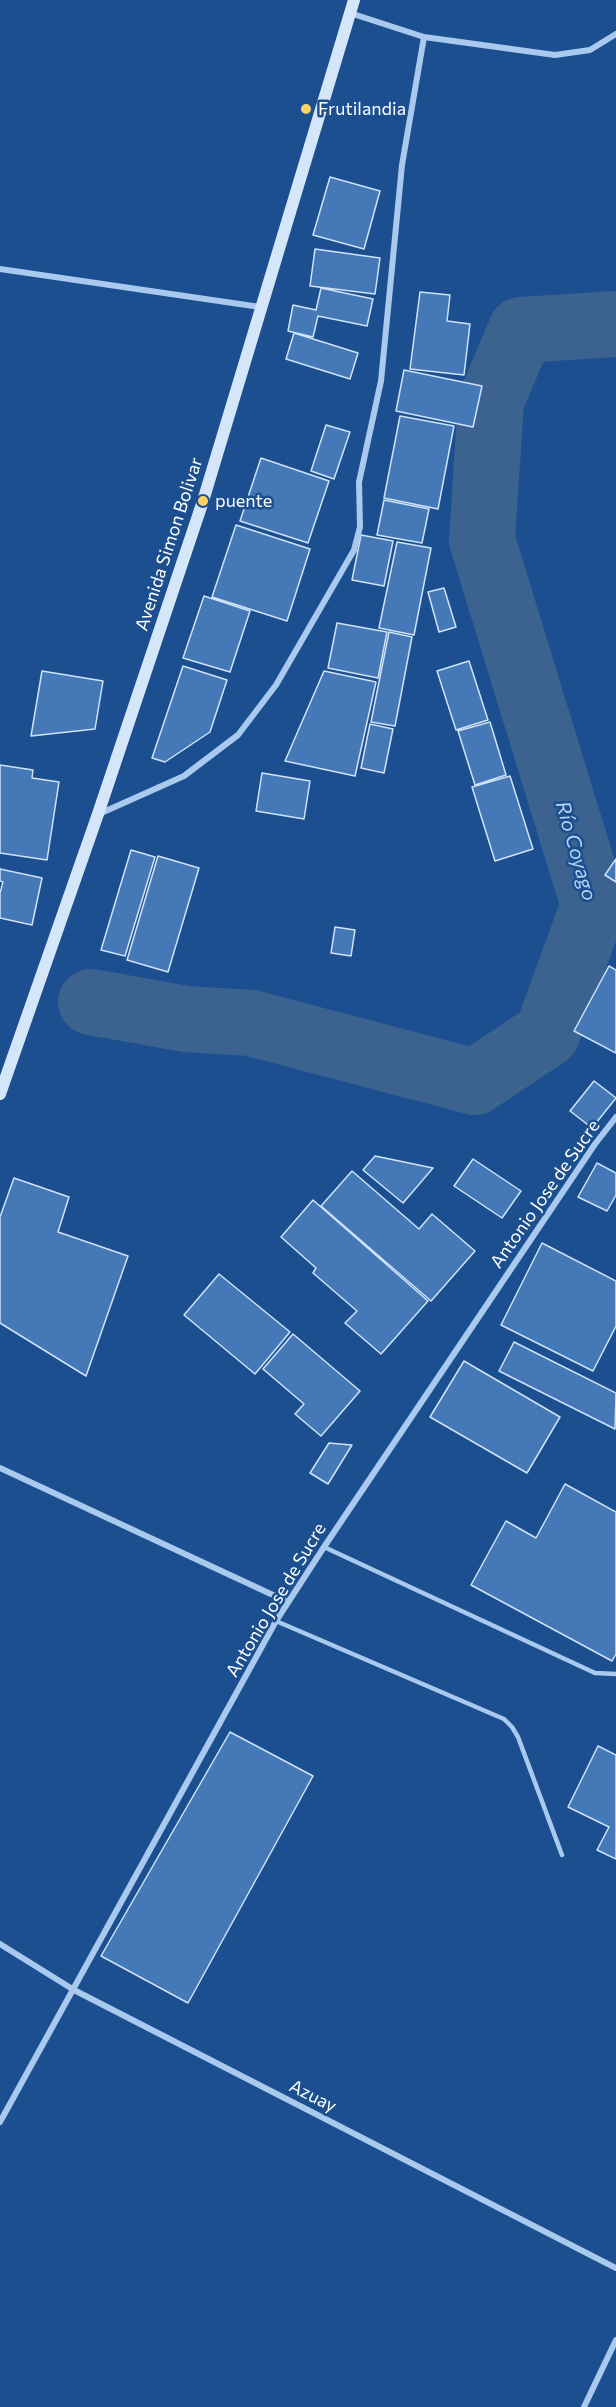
<!DOCTYPE html>
<html>
<head>
<meta charset="utf-8">
<style>
	body { margin:0 }
	canvas { display:block; background:#1b4f8f }
</style>
</head>
<body>
<canvas width="616" height="2407"></canvas>
<script>
const c = document.querySelector('canvas').getContext('2d');
c.lineJoin = 'round';
function strokePath(path, color, width, dash) { c.strokeStyle = color; c.lineWidth = width; c.lineCap = dash ? 'butt' : 'round'; c.setLineDash(dash || []); c.stroke(path); }
function fillPath(path, color) { c.fillStyle = color; c.fill(path, 'evenodd'); }
function drawText(font, color, halo, rows, align = 'center') {
  c.font = font + ' Commissioner,sans-serif'; c.lineWidth = 5; c.setLineDash([]); c.textBaseline = 'middle'; c.strokeStyle = halo; c.fillStyle = color; for (const [text, x, y, turn = 0] of rows) {
    c.save(); c.translate(x, y); c.rotate((+turn || 0) * Math.PI / 180); c.textAlign = isNaN(turn) ? turn : align; if (halo) c.strokeText(text, 0, 0); c.fillText(text, 0, 0); c.restore();
  }
}
const river = new Path2D(`
	M91,1002L186,1019L251,1023L475,1082L547,1034L594,905L482,540L491,401L521,330L616,324`);
const building = new Path2D(`
	M330,177L380,191L364,249L313,235Z
	M315,249L380,258L375,294L310,286Z
	M321,288L373,299L367,326L318,316L313,337L288,331L293,305L316,310Z
	M420,292L450,295L447,321L470,324L464,375L410,369Z
	M294,333L358,353L350,379L286,359Z
	M404,370L482,386L473,427L396,411Z
	M400,416L454,426L438,509L384,498Z
	M326,425L350,432L334,479L311,471Z
	M261,458L329,481L308,543L240,521Z
	M384,500L429,509L422,543L377,535Z
	M236,525L310,549L287,621L212,597Z
	M361,535L393,541L384,586L352,580Z
	M397,542L431,548L414,635L379,628Z
	M444,588L456,627L439,632L428,592Z
	M204,596L250,611L230,672L183,658Z
	M337,623L387,632L378,678L328,668Z
	M389,632L412,637L395,726L371,722Z
	M469,661L488,720L456,730L437,671Z
	M183,666L227,680L210,732L165,762L152,758Z
	M42,671L103,681L95,729L31,736Z
	M324,671L376,682L355,776L285,761Z
	M490,722L506,775L475,785L458,731Z
	M370,724L393,729L384,773L361,768Z
	M0,765L33,770L32,778L59,782L47,860L0,853Z
	M262,773L310,781L304,819L256,811Z
	M510,776L533,849L495,861L472,787Z
	M131,850L155,857L125,956L101,950Z
	M158,856L199,868L168,972L127,960Z
	M616,859V882L605,875Z
	M0,869L42,878L32,925L0,918V893L3,882L0,881Z
	M335,927L355,930L351,956L331,953Z
	M609,966L616,970V1053L574,1031Z
	M594,1081L616,1098L592,1128L570,1111Z
	M375,1156L433,1168L403,1203L363,1170Z
	M473,1159L521,1191L502,1218L454,1186Z
	M597,1163L616,1173V1195L607,1211L578,1197Z
	M352,1171L419,1229L432,1214L475,1251L431,1301L321,1206Z
	M14,1178L69,1197L58,1232L128,1256L86,1376L0,1323V1217Z
	M313,1200L428,1301L381,1354L345,1323L357,1311L313,1273L316,1268L281,1237Z
	M542,1243L616,1281V1326L593,1371L501,1325Z
	M219,1274L290,1332L255,1374L184,1315Z
	M293,1334L360,1391L321,1436L295,1414L304,1404L263,1369Z
	M514,1342L616,1393L615,1429L499,1371Z
	M464,1361L560,1417L527,1473L430,1417Z
	M329,1443L352,1445L328,1484L310,1473Z
	M565,1484L616,1512V1654L612,1661L471,1585L506,1521L536,1538Z
	M230,1732L313,1776L188,2003L101,1956Z
	M598,1746L616,1755V1859L597,1850L609,1827L568,1807Z`);
const lane = new Path2D(`
	M324,1547L595,1673L616,1674
	M276,1621L504,1719L512,1727L518,1737L562,1855`);
const street = new Path2D(`
	M350,13L424,37L555,55L590,50L616,34
	M0,269L260,307
	M99,814L184,776L238,735L276,685L354,550L360,527L359,482L381,381L402,165L424,37
	M0,1468L288,1602
	M0,1944L74,1990L616,2268
	M0,2122L276,1621L324,1547L595,1144L616,1117
	M584,2407L616,2340`);
const secondary = new Path2D(`
	M0,1094L98,814L203,501L354,0`);
const markers = [
	[306,109,6,"#ffd166"],
	[203,501,6,"#ffd166"]
];
const poiNames = [
	["Frutilandia",318,109],
	["puente",215,501]
];
const streetNames = [
	["Avenida Simon Bolivar",169,544,-72],
	["Antonio Jose de Sucre",545,1194,-55],
	["Antonio Jose de Sucre",276,1600,-59],
	["Azuay",313,2096,27]
];
const waterNames = [
	["Río Coyago",576,851,74]
];
strokePath(river, '#3c6290', 66);
fillPath(building, '#4478b7');
strokePath(building, '#cfe3fa', 1.5);
strokePath(lane, '#a9c9ee', 4.5);
strokePath(street, '#a9c9ee', 6);
strokePath(secondary, '#d6e6fa', 12);
for (const [x, y, r, color] of markers) { const dot = new Path2D(); dot.arc(x, y, r, 0, 2 * Math.PI); c.fillStyle = color; c.fill(dot); strokePath(dot, '#1b4f8f', 2); }
drawText('18px', '#fff', '#1b4f8f', poiNames, 'left');
drawText('18px', '#fff', '#1b4f8f', streetNames);
drawText('italic 20px', '#b5d3f5', '#1b4f8f', waterNames);
</script>
</body>
</html>
